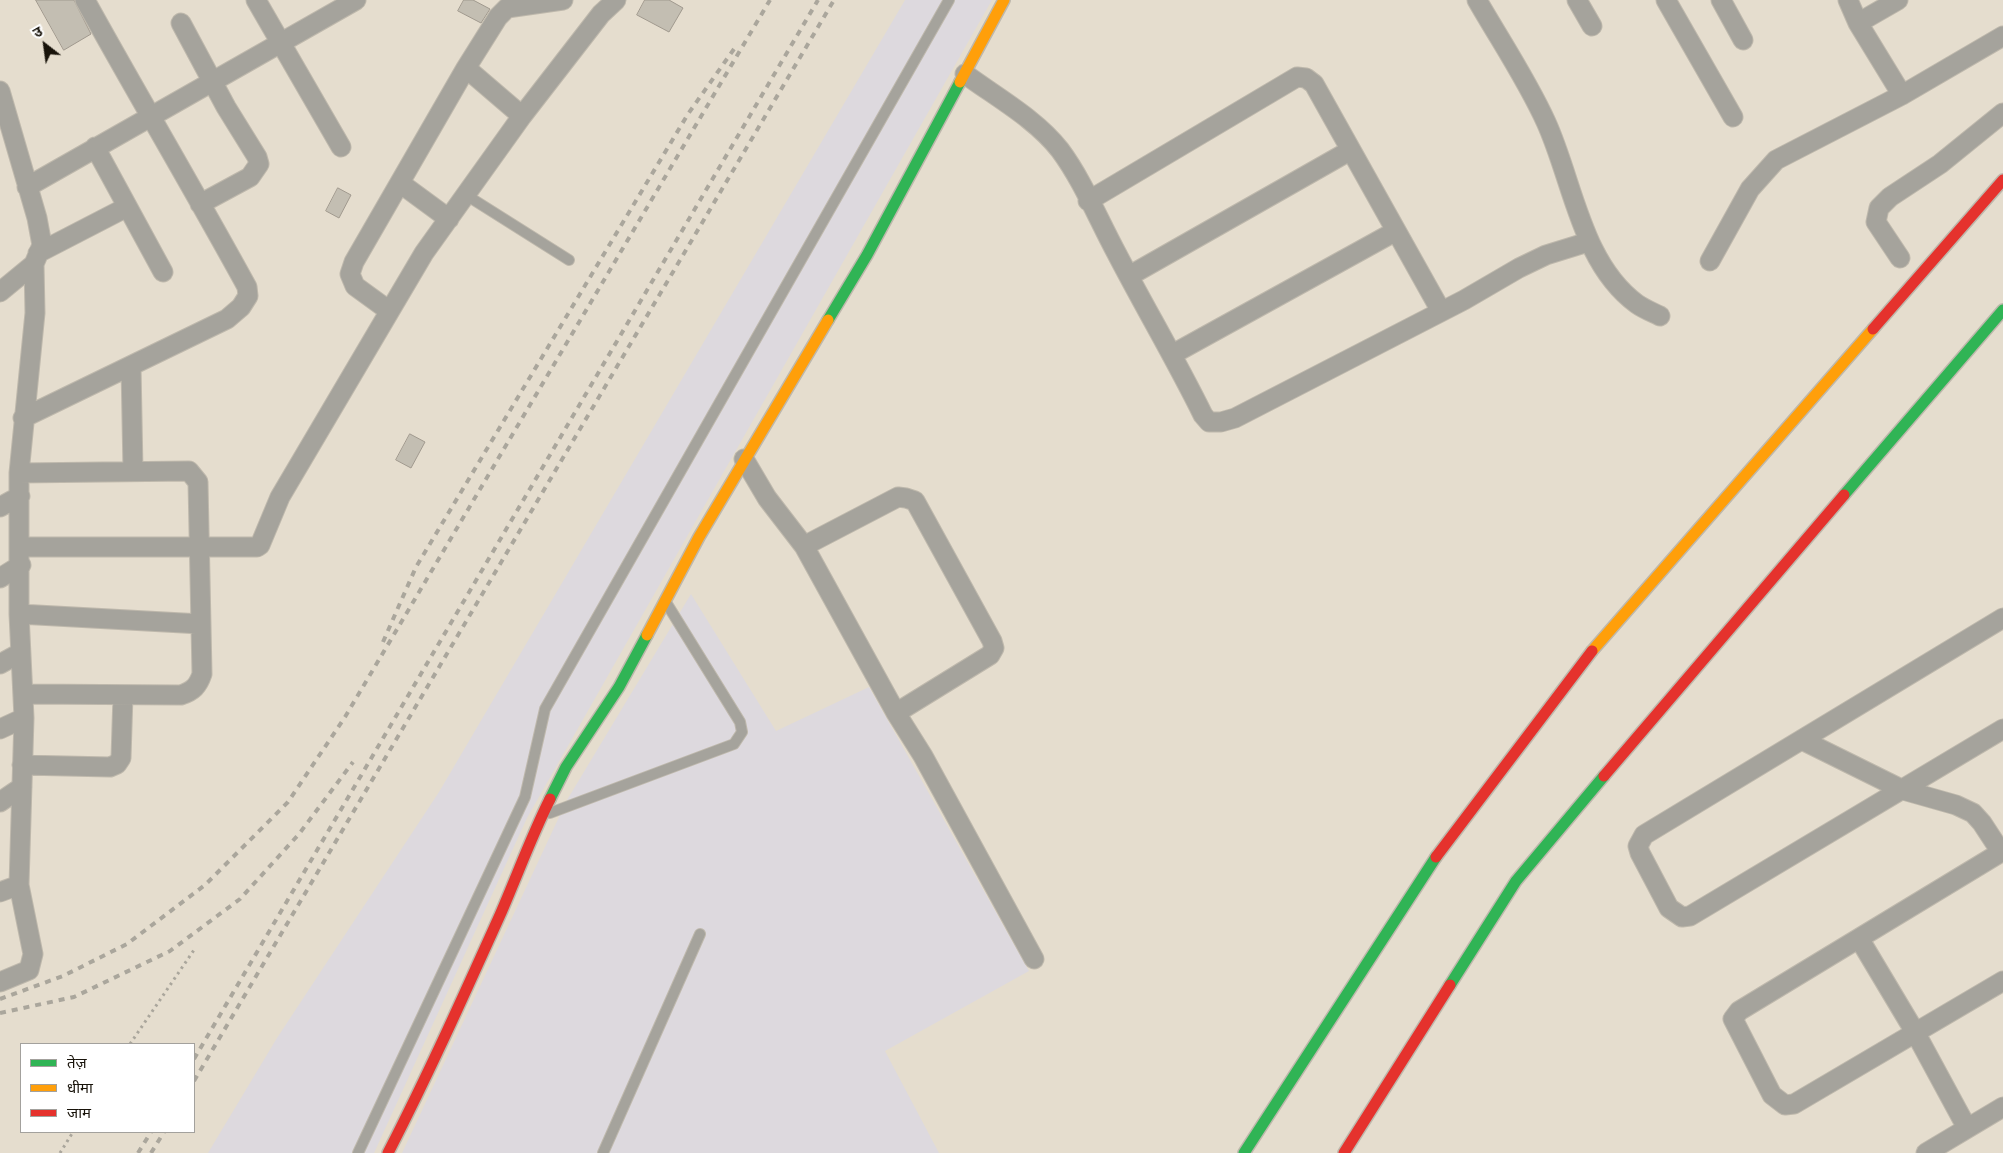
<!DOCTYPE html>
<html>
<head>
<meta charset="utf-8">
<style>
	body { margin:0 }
	#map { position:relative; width:2003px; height:1153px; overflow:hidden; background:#e5ddce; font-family:"Playfair Display","Noto Sans Devanagari",serif }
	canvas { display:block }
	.legend { position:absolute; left:20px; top:1043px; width:175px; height:90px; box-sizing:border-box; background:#fff; border:1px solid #a3a19d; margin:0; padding:6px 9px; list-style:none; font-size:15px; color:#18130a }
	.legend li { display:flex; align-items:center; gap:10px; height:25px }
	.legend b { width:25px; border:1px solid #a3a19d }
	.north { position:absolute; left:20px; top:20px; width:50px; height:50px; -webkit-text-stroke:4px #fff; paint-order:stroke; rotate:330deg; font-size:14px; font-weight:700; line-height:20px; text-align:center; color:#18130a }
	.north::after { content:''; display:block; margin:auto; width:18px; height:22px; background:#18130a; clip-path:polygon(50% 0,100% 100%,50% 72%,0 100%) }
</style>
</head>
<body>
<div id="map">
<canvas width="2003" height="1153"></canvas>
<ul class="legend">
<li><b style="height:6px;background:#30b455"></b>तेज़</li>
<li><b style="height:6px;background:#ff9f0a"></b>धीमा</li>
<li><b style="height:6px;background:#e5322d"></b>जाम</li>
</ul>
<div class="north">उ</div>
</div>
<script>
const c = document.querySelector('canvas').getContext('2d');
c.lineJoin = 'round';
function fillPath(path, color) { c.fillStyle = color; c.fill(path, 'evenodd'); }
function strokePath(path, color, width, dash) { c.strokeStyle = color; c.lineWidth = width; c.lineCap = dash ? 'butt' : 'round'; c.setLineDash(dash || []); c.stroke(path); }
const industrial = new Path2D(`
	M905,0H992L527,818L374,1153H208L277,1038L439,792Z
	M691,594L776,731L869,687L1029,971L885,1051L939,1153H402L567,800Z`);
const building = new Path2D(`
	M36,0H74L91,34L64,50Z
	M464,0H473L490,9L481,23L458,11Z
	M645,0H669L683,8L669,32L637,15Z
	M338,188L351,195L339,218L326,211Z
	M410,434L425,442L411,468L396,460Z`);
const path = new Path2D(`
	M130,1044L194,950
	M60,1153L73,1132`);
const lane = new Path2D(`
	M466,195L569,260
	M550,813L734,744L742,732L740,722L667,604
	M358,1153L525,797L545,709L949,0
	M603,1153L700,934`);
const street = new Path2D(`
	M256,0L341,147
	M1477,0C1500,40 1527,80 1546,122C1573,181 1581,263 1637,304C1644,309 1652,312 1660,316
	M1577,0L1592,26
	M1666,0L1733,117
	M1721,0L1743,40
	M1848,0L1858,23L1902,95
	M181,23L226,107L257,157L259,164L250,177L200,204
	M1858,23L1898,0
	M466,68L522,116
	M965,74C996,97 1036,119 1060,150C1083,181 1098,219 1117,254C1145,308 1176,360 1203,415L1209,422H1221L1235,418L1464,300L1519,268L1546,255L1588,242
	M0,91L37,218L42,245L34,264L0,292
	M95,147L163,272
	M400,183L449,219
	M27,187L356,0
	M1088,201L1297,77L1306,78L1314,84L1441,311
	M38,253L127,207
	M1900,258L1876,222L1879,208L1890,197L1940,164L2003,113
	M1710,261L1750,189L1776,160L1902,95L2003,36
	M1129,276L1351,150
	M388,310L355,286L350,274L354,262L466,68L498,17L507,8L563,0
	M1173,354L1396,231
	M131,366L133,471
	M23,418L227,319L241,307L248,296L247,287C194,190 138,96 85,0
	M744,459L767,498L804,546L896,713L923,756L1034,959
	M19,473L189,471L198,482L202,674C198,686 193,691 181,695L24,694
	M0,507L20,496
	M804,546L898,497L906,498L915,501L992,641L994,648L990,655L896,713
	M20,547H257L260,545L280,497L424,253L522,116L601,14L616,0
	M0,578L21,565
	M19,614L201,624
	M2003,618L1644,835L1638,846L1640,853L1669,908L1682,917L1690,916L2003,729
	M0,664L20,653
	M0,729L24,718
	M1802,740L1903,790L1956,805L1973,813L1982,823L2001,852
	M22,765L110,767L117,764L121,758L123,695
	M0,802L22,787
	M2003,851L1739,1011L1733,1019L1772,1095L1785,1105L1794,1104L2003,981
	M0,892L19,885
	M1860,940L1915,1032L1967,1128
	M0,982L29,970L33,954L19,885L24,718L19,614V473L35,313L34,264
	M1926,1153L2003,1107`);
const fast = new Path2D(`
	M828,320L867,255L960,82
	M1844,495L2003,310
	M550,799L566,767L619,687L647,635
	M1450,985L1516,881L1604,776
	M1244,1153L1436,857`);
const slow = new Path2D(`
	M960,82L1004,0
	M647,635L699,537L828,320
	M1592,651L1873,329`);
const jam = new Path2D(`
	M1873,329L2003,180
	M1604,776L1844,495
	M1436,857L1592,651
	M388,1153C428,1075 464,995 500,915C517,876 531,837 550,799
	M1344,1153L1450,985`);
const rail = new Path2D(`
	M383,642L416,567L688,114L734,49
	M0,999L63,976L127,944L205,885L288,802L345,717L770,0
	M0,1013L74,997L170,951L240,899L299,834L353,762
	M194,1059L818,0
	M194,1081L834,0
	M138,1153L151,1132
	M151,1153L164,1132`);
fillPath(industrial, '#ddd9de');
fillPath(building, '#c3beb2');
strokePath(building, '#a0998e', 1);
strokePath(lane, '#beb8ac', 12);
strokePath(street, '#beb8ac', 21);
strokePath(fast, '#beb8ac', 14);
strokePath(slow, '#beb8ac', 14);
strokePath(jam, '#beb8ac', 14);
strokePath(path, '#aaa69c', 3, [2.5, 4]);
strokePath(lane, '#a5a39c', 10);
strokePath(street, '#a5a39c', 19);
strokePath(fast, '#30b455', 11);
strokePath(slow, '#ff9f0a', 11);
strokePath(jam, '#e5322d', 11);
strokePath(rail, '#aaa69c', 4, [6, 6]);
</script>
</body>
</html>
